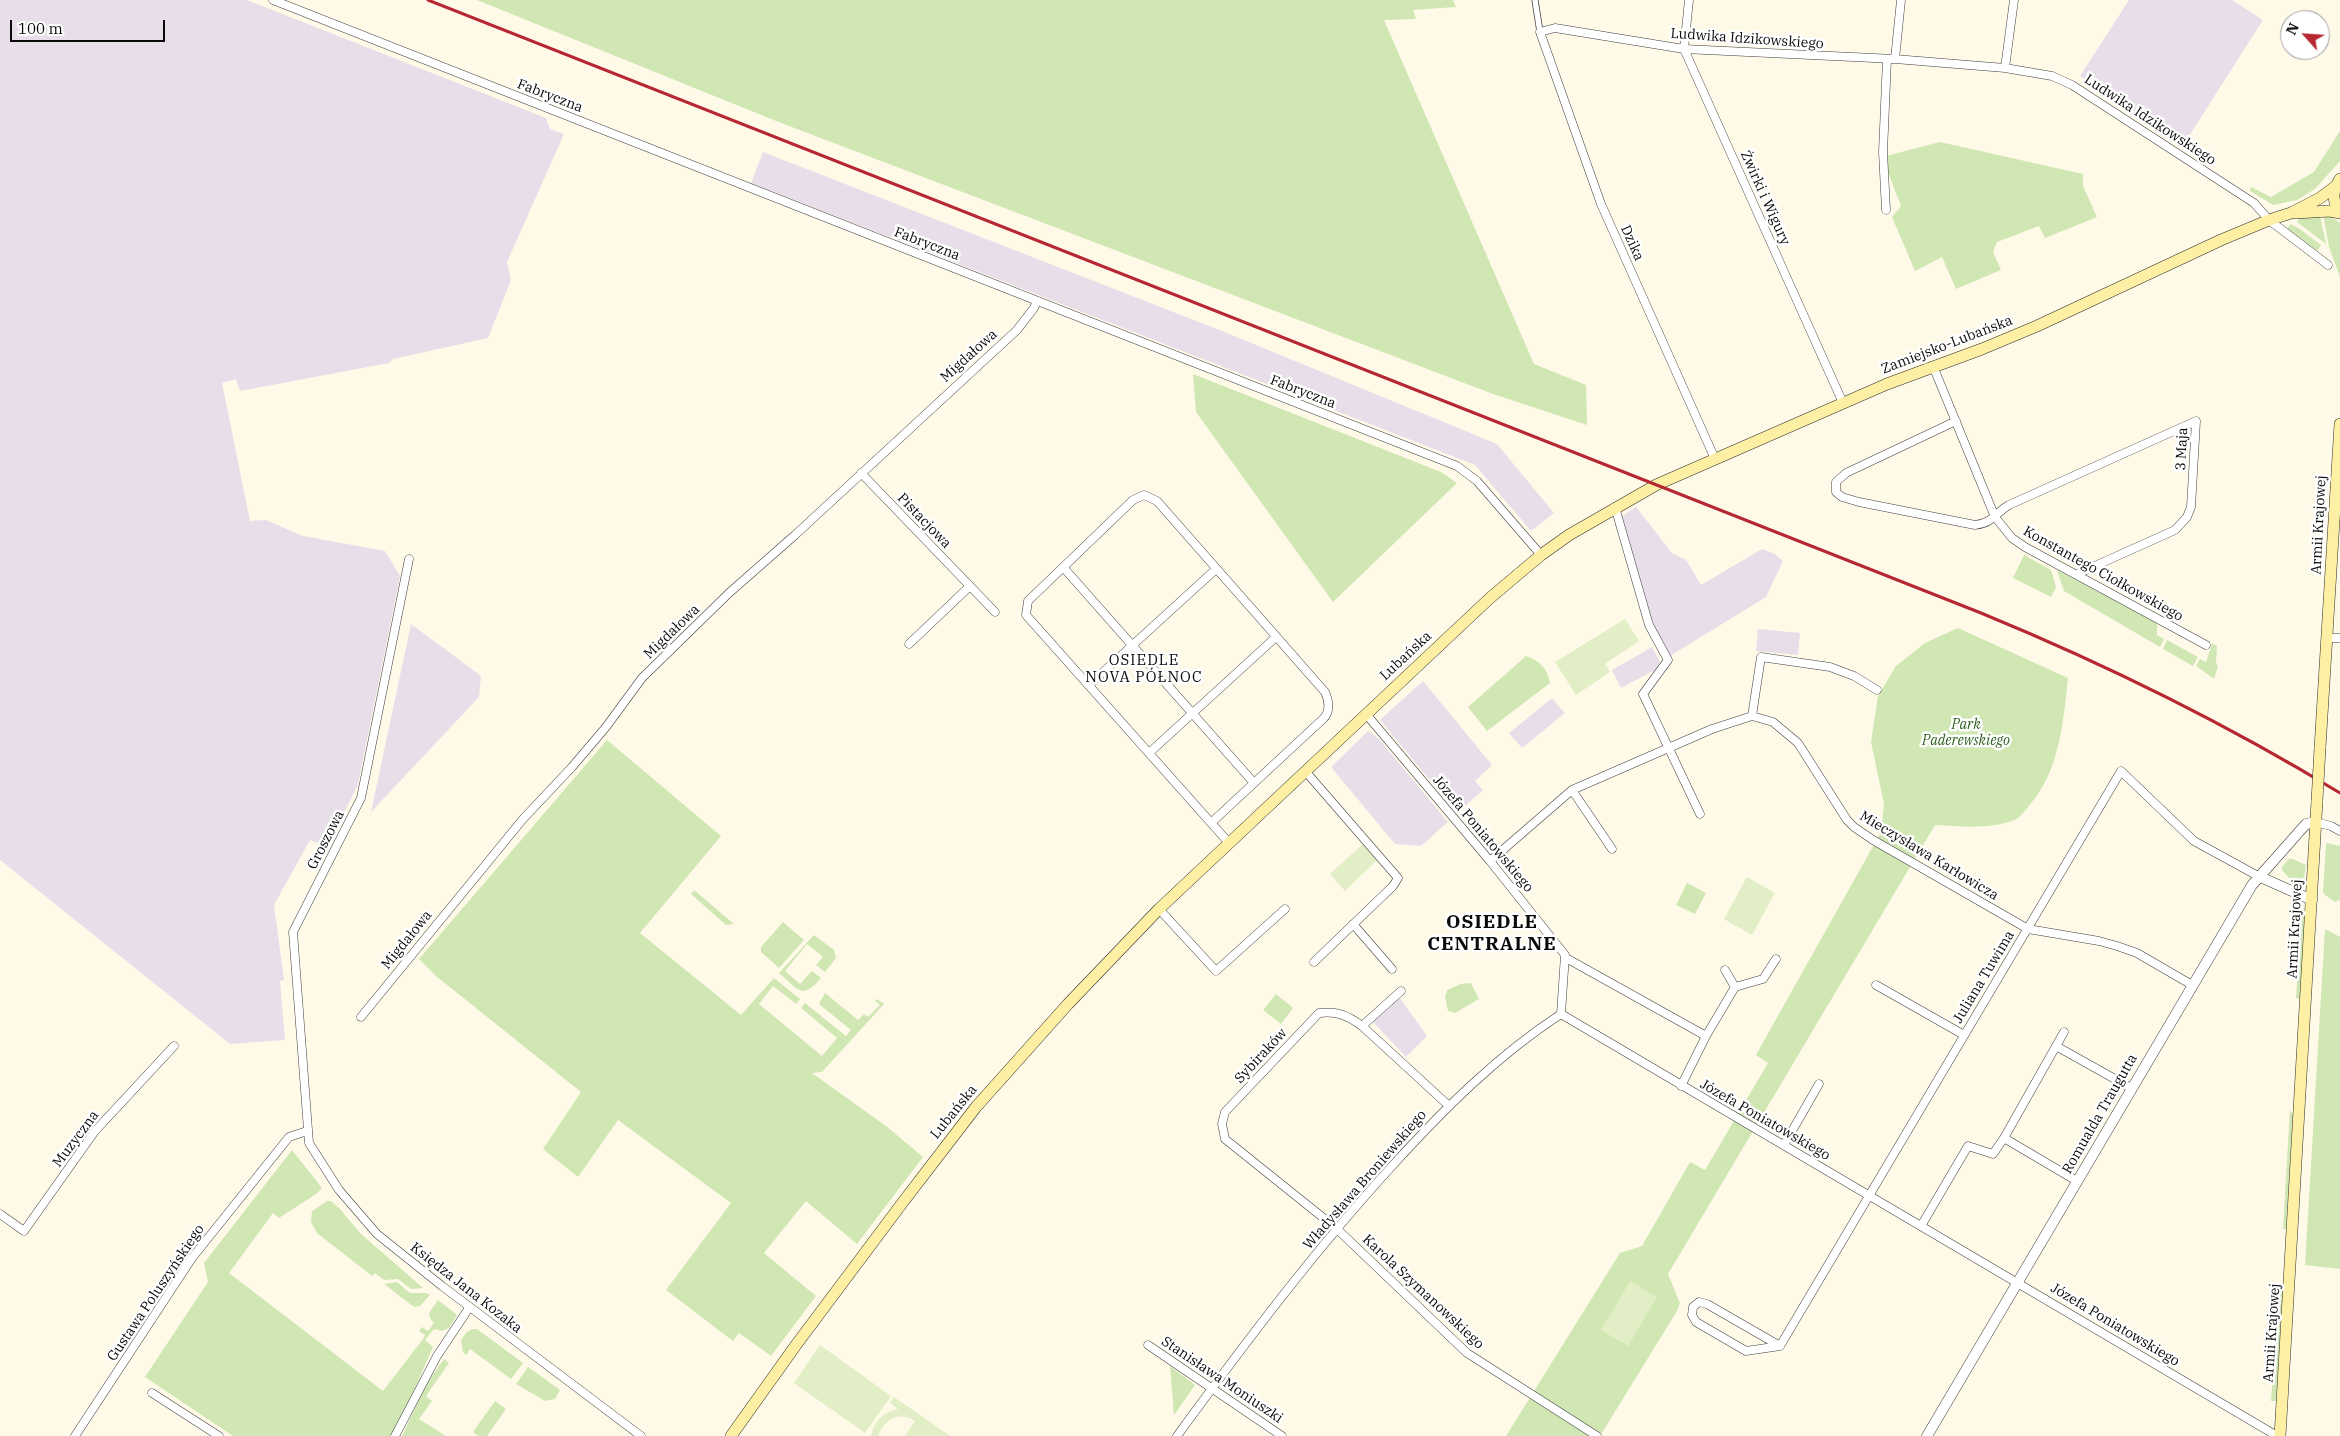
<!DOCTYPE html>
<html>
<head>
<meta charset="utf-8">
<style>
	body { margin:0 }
	#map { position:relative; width:2340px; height:1436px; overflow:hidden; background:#fff9e8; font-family:"IBM Plex Serif",serif }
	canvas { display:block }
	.north { position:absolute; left:2280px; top:10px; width:50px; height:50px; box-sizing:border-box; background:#fff; border:1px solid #9d9d9d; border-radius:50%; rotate:296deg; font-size:14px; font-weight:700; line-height:20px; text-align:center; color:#0a0a0a }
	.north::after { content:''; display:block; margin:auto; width:18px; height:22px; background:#b62732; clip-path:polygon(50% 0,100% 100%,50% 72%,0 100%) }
	.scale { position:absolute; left:10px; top:20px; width:155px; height:22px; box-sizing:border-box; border:2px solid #0a0a0a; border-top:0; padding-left:6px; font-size:15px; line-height:18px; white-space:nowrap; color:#0a0a0a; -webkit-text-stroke:4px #fff; paint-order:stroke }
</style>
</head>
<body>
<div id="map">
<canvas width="2340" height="1436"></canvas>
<div class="north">N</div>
<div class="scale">100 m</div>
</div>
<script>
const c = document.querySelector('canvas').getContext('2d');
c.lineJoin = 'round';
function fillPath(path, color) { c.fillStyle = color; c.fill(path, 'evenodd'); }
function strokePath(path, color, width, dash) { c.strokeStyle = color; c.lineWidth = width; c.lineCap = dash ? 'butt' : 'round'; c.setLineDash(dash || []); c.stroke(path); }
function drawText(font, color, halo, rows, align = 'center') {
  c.font = font + ' "IBM Plex Serif",serif'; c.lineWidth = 5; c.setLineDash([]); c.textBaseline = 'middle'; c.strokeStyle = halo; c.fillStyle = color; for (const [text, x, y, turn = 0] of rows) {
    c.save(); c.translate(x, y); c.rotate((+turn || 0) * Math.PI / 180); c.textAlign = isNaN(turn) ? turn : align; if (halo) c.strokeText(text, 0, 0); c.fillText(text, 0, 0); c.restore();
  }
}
const industrial = new Path2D(`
	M0,0H247L546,118L550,129L564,134L507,262L511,280L488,338L393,359L389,363L240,391L236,379L222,383L250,521L266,520L303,536L385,551L400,576L358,784L328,847L310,840L274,905L284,980L280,981L285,1040L230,1044L0,860Z
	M2129,0H2232L2263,20L2184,144L2080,76Z
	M763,152L1222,331L1497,444L1554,513L1531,531L1475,465L751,183Z
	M1636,507L1672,553L1686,560L1701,585L1762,549L1775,554L1783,561L1766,597L1670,656L1651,623L1622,516Z
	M411,624L481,676L479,697L371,812Z
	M1758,629L1800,633L1798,655L1756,651Z
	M1652,647L1660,662L1655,670L1621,688L1612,670Z
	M1423,681L1492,765L1475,781L1483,790L1457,813L1380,720Z
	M1552,698L1565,713L1522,748L1509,733Z
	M1368,731L1379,739L1448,822L1421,846L1395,844L1331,767Z
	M1400,998L1427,1036L1406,1057L1373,1022Z`);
const green = new Path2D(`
	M477,0H1453L1456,7L1413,10L1416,19L1384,20L1534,364L1586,385L1587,425L1493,394L776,121Z
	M2340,131V161L2315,189L2297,200L2273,205L2250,191L2251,187L2271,197L2314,172Z
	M1940,142L2083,174V186L2097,217L2045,238L2039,226L1997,242L1993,252L2001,270L1956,289L1942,257L1915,271L1892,217L1901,206L1886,167V156Z
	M2323,214L2329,215L2340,223V277L2329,247Z
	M2320,215L2326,244L2297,222L2299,218Z
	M2290,224L2297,227L2321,245L2317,251L2287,229Z
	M1193,374L1441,472L1457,483L1333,602L1196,412Z
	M2024,555L2051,570L2056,587L2051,597L2013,578Z
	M2057,570L2157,623V635L2164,639L2160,647L2064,591Z
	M1958,628L2068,678C2063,723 2060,771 2028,807C2024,811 2020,818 2014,820C1989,830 1961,826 1935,825L1668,1274L1680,1303L1677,1311L1600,1436H1506L1620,1253L1642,1246L1690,1162L1705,1170L1768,1063L1756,1055L1881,832L1884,804L1871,742L1878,696L1896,666L1925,643Z
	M2167,640L2198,657L2193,666L2163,649Z
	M2212,643L2217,646L2216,663L2218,666L2214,679L2196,666L2200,659L2206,662Z
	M1526,656C1539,660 1548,669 1550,683L1487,731L1468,707Z
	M607,740L721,836L640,933L741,1015L774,978L800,999L796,1004L773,986L759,1004L822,1056L837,1038L801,1008L805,1003L846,1036L851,1030L819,1004L825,993L858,1020L864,1014L868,1017L880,1005L875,1001L877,999L884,1004L822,1072L812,1073L886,1126L923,1157L857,1244L806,1201L764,1253L816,1296L771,1356L739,1333L733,1341L666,1290L731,1203L618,1120L578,1177L543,1149L581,1092L436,976L419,959Z
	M2326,843L2340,846V900L2335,902L2324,894L2323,891Z
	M2290,858L2306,865L2304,877L2299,882L2289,878L2282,870V867Z
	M1687,883L1706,893L1695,914L1676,905Z
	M694,890L734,924L726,925L691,894Z
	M2293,905L2305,916L2300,999L2296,998L2301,921L2300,916L2292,908Z
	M783,922L804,940L779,968L761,952V947Z
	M2325,929L2340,937V1269L2305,1265Z
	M814,935L834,950L836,958L825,972L816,965L823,957L807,944L785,971L800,984L812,971L821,978C802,1001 798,989 779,973Z
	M1471,983L1479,999L1455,1013L1448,1011L1445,997L1447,990L1461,984Z
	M1276,994L1293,1008L1281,1024L1263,1010Z
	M2290,1110L2293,1115L2286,1229H2283Z
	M292,1150L322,1188L316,1194L279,1218L273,1213L229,1273L383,1391L423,1339L425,1335L419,1331L422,1327L428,1331L434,1323L430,1318L429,1313L438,1300L457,1315L449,1328L441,1331L434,1329L425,1340L433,1347L400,1422L390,1436H233L145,1377L208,1282L204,1263Z
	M327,1201H331L340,1209L360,1233L423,1288L411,1289L398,1279L384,1280L375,1273L372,1276L317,1233L311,1222L312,1211Z
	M397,1282L410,1293H426L430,1295L420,1306L414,1307L384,1284Z
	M2279,1286L2283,1288L2276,1401H2271Z
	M472,1329H477L523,1363L511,1379L470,1349L466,1355L463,1352L461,1340L466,1333Z
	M444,1359L449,1363L426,1396L432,1401L419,1419L446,1436H402L426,1384Z
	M1170,1366L1195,1385L1174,1415Z
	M528,1367L560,1390L555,1399L545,1401L516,1384Z
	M495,1401L506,1409L487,1436H478L473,1432Z`);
const pitch = new Path2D(`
	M1625,619L1639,641L1605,664L1610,672L1576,695L1555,662Z
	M1364,843L1378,859L1345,891L1330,874Z
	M1747,877L1775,893L1752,935L1724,919Z
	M1630,1281L1657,1297L1628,1346L1601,1330Z
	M820,1345L891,1396L865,1433L794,1383Z
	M894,1397L950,1436H905L915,1421C900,1411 884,1419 878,1436H871C874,1421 883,1412 898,1409L890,1403Z`);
const pedestrian = new Path2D(`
	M1535,0L1540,32`);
const minor = new Path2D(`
	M273,0L1457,466L1477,481L1541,555
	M1689,0L1684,49L1843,403
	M1895,59L1901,0
	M2005,68L2014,0
	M1886,210L1883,152L1887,59
	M1933,366L1995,517L2012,538L2025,547L2206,645
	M1956,421L1846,473L1836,482V492L1842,497L1859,502L1975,525C1993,523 1995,513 2009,505L2196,421L2191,507L2187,517L2175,530L2077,574
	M1715,459L1601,204L1540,32L1555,28L1684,49L1895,59L2005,68L2052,76L2072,85L2254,203L2269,220L2328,265
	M861,473L995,612
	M1615,507L1649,625L1668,660L1643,694L1700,814
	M409,559L361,798L293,932L309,1143L339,1190L377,1234L442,1286L641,1436
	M1063,567L1254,783
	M2327,638H2340
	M909,644L970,586
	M1089,685L1216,569
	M1366,714L1490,861L1565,955L1561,1014L2277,1436
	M1752,716L1761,657L1830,667L1854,676L1877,690
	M1149,753L1276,637
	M1306,772L1398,878L1393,886L1314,962
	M1572,790L1612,849
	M2315,822L2331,826L2340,831
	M1211,823L1324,718C1330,711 1329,701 1325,692L1157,501L1144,495L1133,500L1028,601L1026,615L1229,843
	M1490,861L1572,790L1712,729L1752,716L1773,722L1798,743L1847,820L1854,827L1873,840L2028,929L2099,941L2117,946L2137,953L2192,985
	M1159,909L1216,971L1285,909
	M1353,924L1392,969
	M1566,958L1706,1036
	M1876,985L1964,1035
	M1735,987L1763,979L1776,959
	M361,1017L523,819L572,767L606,727L642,678L729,593L795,535L1017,330L1034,308L1037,301
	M1362,1026L1401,991
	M2056,1046L2131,1088
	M1681,1086L1706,1036L1735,987L1725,970
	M1448,1105L1362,1026C1347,1015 1337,1011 1319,1013L1225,1112L1222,1124L1225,1139L1336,1228L1467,1353L1597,1436
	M2004,1138L2064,1032
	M1784,1145L1819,1084
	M0,1214L24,1231L95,1131L174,1046
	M1921,1226L1968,1146L1993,1154L2004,1138L2077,1181
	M1148,1345L1282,1436
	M1780,1346L1746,1351L1696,1322L1692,1315L1693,1307L1699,1302L1707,1304L1780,1346L2121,771L2194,841L2258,876
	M152,1393L219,1436
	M75,1436L192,1258L289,1137L307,1131
	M395,1436L437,1356L469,1308
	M1177,1436C1245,1343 1315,1250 1393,1165C1444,1109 1498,1055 1561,1014`);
const tertiary = new Path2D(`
	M2258,876L2312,900
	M1927,1436L2252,885L2306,824L2315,822`);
const secondary = new Path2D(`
	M2340,179C2332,191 2332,201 2340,212
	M2295,213L2330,211L2340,213
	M2320,748L2340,424
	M731,1436L796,1345L903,1202L976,1107L1068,1004L1159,909L1490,598L1541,555L1569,535L1656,485L1887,384L1982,349L2037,326L2221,240L2269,220L2291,213L2320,198L2336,186
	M2280,1436L2317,801`);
const rail = new Path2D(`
	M428,0L1981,613C2105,664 2225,723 2340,793`);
const secondaryBridge = new Path2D(`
	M2317,801L2320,748`);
const streetNames = [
	["Ludwika Idzikowskiego",1747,39,4],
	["Fabryczna",550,96,21],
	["Ludwika Idzikowskiego",2150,120,33],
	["Żwirki i Wigury",1765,198,66],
	["Dzika",1632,243,66],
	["Fabryczna",927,244,21],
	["Zamiejsko-Lubańska",1947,345,-21],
	["Migdałowa",969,356,-42],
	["Fabryczna",1303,392,21],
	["3 Maja",2182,449,-87],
	["Pistacjowa",924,521,46],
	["Armii Krajowej",2319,525,-87],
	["Konstantego Ciołkowskiego",2103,574,29],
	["Migdałowa",672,632,-44],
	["Lubańska",1406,656,-43],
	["Józefa Poniatowskiego",1483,834,50],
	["Groszowa",326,840,-63],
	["Mieczysława Karłowicza",1929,856,31],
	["Armii Krajowej",2295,929,-87],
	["Migdałowa",407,940,-51],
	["Juliana Tuwima",1984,977,-59],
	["Sybiraków",1261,1056,-47],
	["Lubańska",954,1112,-51],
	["Romualda Traugutta",2100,1114,-60],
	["Józefa Poniatowskiego",1765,1120,30],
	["Muzyczna",76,1139,-53],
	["Władysława Broniewskiego",1365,1180,-49],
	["Księdza Jana Kozaka",466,1288,38],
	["Karola Szymanowskiego",1423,1292,43],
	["Gustawa Poluszyńskiego",156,1293,-56],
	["Józefa Poniatowskiego",2115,1325,31],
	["Armii Krajowej",2272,1333,-86],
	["Stanisława Moniuszki",1222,1380,34]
];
const parkNames = [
	["Park",1966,725],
	["Paderewskiego",1966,741]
];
const neighbourhoodNames = [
	["OSIEDLE",1144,661],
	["NOVA PÓŁNOC",1144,678]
];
const districtNames = [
	["OSIEDLE",1492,923],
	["CENTRALNE",1492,945]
];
fillPath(industrial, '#e8deea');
fillPath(green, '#d0e7b4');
fillPath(pitch, '#e2eec5');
strokePath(pedestrian, '#3d3d3d', 7);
strokePath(minor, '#3d3d3d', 9);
strokePath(tertiary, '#3d3d3d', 11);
strokePath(secondary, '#2c2c2c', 12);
strokePath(pedestrian, '#fff', 5.5);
strokePath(minor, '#fff', 8);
strokePath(tertiary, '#fff', 10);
strokePath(secondary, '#fdf0a4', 11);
strokePath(rail, '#b62732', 3);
strokePath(secondaryBridge, '#2c2c2c', 12, []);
strokePath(secondaryBridge, '#fdf0a4', 11);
drawText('14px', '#0a0a0a', '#fff', streetNames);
drawText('italic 14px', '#2d5f1d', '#fff', parkNames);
c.letterSpacing = '1px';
drawText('15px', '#0a0a0a', '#fff', neighbourhoodNames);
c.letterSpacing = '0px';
c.letterSpacing = '1px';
drawText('bold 19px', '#0a0a0a', '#fff', districtNames);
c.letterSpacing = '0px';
</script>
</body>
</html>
